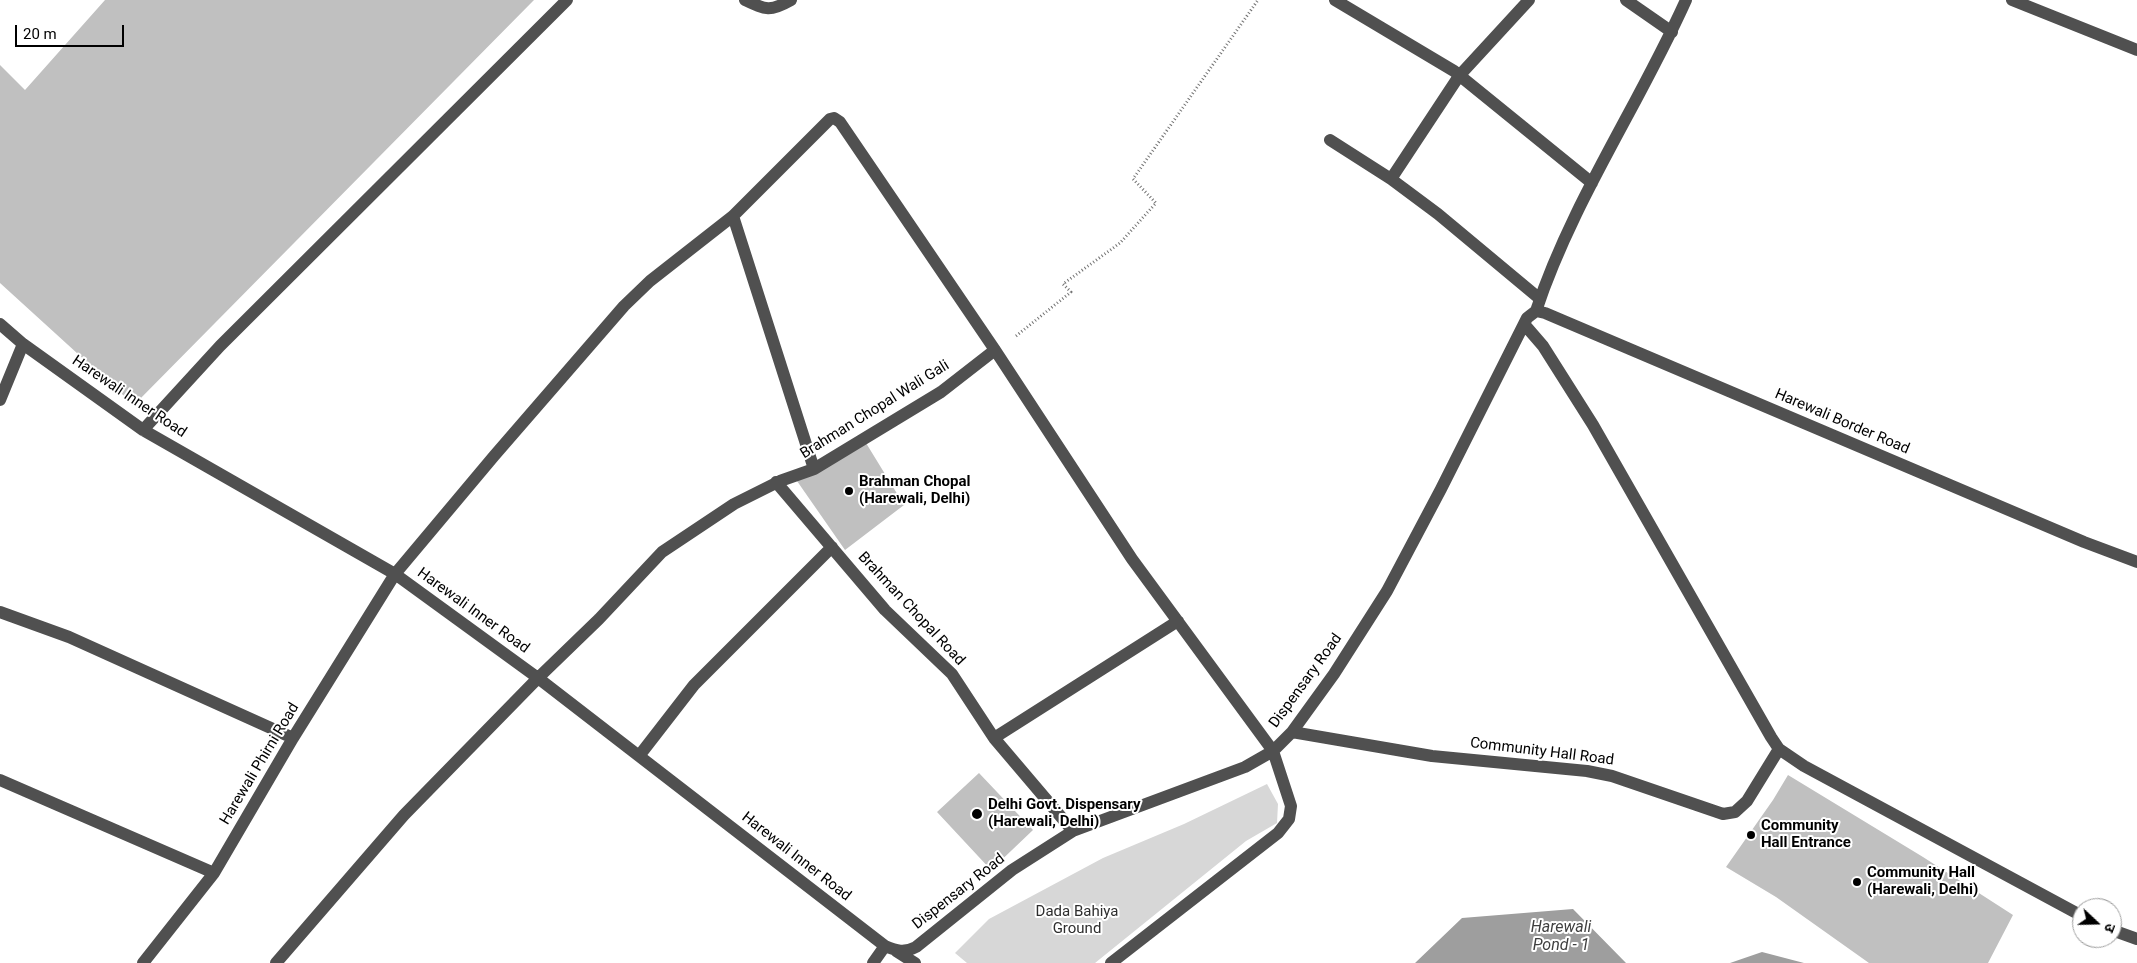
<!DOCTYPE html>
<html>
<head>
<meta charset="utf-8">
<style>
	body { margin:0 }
	#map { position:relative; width:2137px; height:963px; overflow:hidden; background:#fff; font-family:Roboto,"Noto Sans Devanagari",sans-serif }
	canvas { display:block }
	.north { position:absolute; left:2072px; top:898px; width:50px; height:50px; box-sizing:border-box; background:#fff; border:1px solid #999; border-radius:50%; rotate:111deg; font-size:14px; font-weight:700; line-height:20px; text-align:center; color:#000 }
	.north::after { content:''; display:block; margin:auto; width:18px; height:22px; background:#000; clip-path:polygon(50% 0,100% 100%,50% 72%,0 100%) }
	.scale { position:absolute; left:15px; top:25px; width:109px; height:22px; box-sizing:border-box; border:2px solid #000; border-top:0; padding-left:6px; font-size:15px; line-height:18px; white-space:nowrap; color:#000; -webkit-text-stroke:4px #fff; paint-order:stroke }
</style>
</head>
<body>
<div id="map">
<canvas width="2137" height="963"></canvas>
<div class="north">उ</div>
<div class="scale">20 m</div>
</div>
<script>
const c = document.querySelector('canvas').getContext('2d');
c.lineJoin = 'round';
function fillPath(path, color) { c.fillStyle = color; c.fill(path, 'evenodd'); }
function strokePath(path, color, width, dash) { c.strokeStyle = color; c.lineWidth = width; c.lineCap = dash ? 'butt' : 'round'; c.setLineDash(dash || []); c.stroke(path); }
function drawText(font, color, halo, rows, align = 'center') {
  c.font = font + ' Roboto,sans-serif'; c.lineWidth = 4; c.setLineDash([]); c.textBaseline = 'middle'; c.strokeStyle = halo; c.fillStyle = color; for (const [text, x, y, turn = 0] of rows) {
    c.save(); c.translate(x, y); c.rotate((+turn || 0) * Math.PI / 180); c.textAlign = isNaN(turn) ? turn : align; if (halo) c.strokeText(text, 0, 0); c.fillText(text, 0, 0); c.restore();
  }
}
const green = new Path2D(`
	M1267,784L1278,804L1277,823L1246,841L1095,963H967L955,953L989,919L1103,858L1184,824Z`);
const water = new Path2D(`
	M1573,909L1626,963H1415L1462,918Z
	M1762,952L1804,963H1805H1730Z`);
const building = new Path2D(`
	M105,0H534L134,405L0,283V65L25,90Z
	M866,443L904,505L845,550L797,481Z
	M979,773L1033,830L991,870L937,812Z
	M1788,775L1923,857L2013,915L1988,963H1869L1776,897L1726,867L1773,800Z`);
const path = new Path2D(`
	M1016,336L1071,292L1063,284L1120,243L1156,203L1133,179L1258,0`);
const minor = new Path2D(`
	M745,0C766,10 770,12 791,0
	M1335,0L1454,71L1592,183
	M1626,0L1672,32
	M2012,0L2137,50
	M1330,140L1391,179L1438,214L1540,299
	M1391,179L1459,76L1529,0
	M733,216L814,469
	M1536,311L1545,313L2084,542L2137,562
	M1536,311C1572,202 1639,105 1686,0
	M0,324L23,344L143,430L395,574L538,678L885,946C897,951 904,953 916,947L1012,870L1073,831L1245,767L1273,751L1292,732L1334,674L1387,591L1441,489L1527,318L1536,311
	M1524,324L1543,346L1593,425L1771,737L1779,749L1804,766L2082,916
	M0,400L23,344
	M143,430L220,346L567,0
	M776,482L885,610L952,674L994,738L1073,831
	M0,612L69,637L293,738
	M1292,732L1432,756L1587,771L1612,776L1723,814L1735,812L1747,801L1779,749
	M994,738L1178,621
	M639,756L694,685L832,547
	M0,780L214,873
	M2112,930L2137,939
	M896,951L915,963
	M143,963L214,873L293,738L395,574L494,456L624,306L650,281L733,216L830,119L834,118L840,122L995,350L1132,559L1273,751L1291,806L1289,819L1278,833L1111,963
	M276,963L404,815L538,678L599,619L662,552L734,504L780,481L814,469L941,392L995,350
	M873,963L885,946`);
const markers = [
	[849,491,5,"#000"],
	[977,814,6,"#000"],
	[1751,835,5,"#000"],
	[1857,882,5,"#000"]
];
const streetNames = [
	["Harewali Inner Road",129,397,34],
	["Brahman Chopal Wali Gali",875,410,-32],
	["Harewali Border Road",1842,422,23],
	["Brahman Chopal Road",911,609,47],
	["Harewali Inner Road",473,611,36],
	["Dispensary Road",1306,681,-54],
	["Community Hall Road",1542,752,7],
	["Harewali Phirni Road",260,764,-59],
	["Harewali Inner Road",796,857,38],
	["Dispensary Road",959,892,-38]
];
const poiNames = [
	["Brahman Chopal",859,482],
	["(Harewali, Delhi)",859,499],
	["Delhi Govt. Dispensary",988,805],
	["(Harewali, Delhi)",988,822],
	["Community",1761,826],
	["Hall Entrance",1761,843],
	["Community Hall",1867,873],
	["(Harewali, Delhi)",1867,890]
];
const parkNames = [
	["Dada Bahiya",1077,912],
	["Ground",1077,929]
];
const waterNames = [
	["Harewali",1561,928],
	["Pond - 1",1561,946]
];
fillPath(green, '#d7d7d7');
fillPath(water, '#9e9e9e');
fillPath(building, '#c0c0c0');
strokePath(path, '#727272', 3, [1, 2.5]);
strokePath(minor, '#505050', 12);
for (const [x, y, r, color] of markers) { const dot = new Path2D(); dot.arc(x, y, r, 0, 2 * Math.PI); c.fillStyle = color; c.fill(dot); strokePath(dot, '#fff', 2); }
drawText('15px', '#000', '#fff', streetNames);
drawText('bold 15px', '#000', '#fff', poiNames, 'left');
drawText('15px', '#2e2e2e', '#fff', parkNames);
drawText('italic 16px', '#3f3f3f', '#fff', waterNames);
</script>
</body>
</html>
